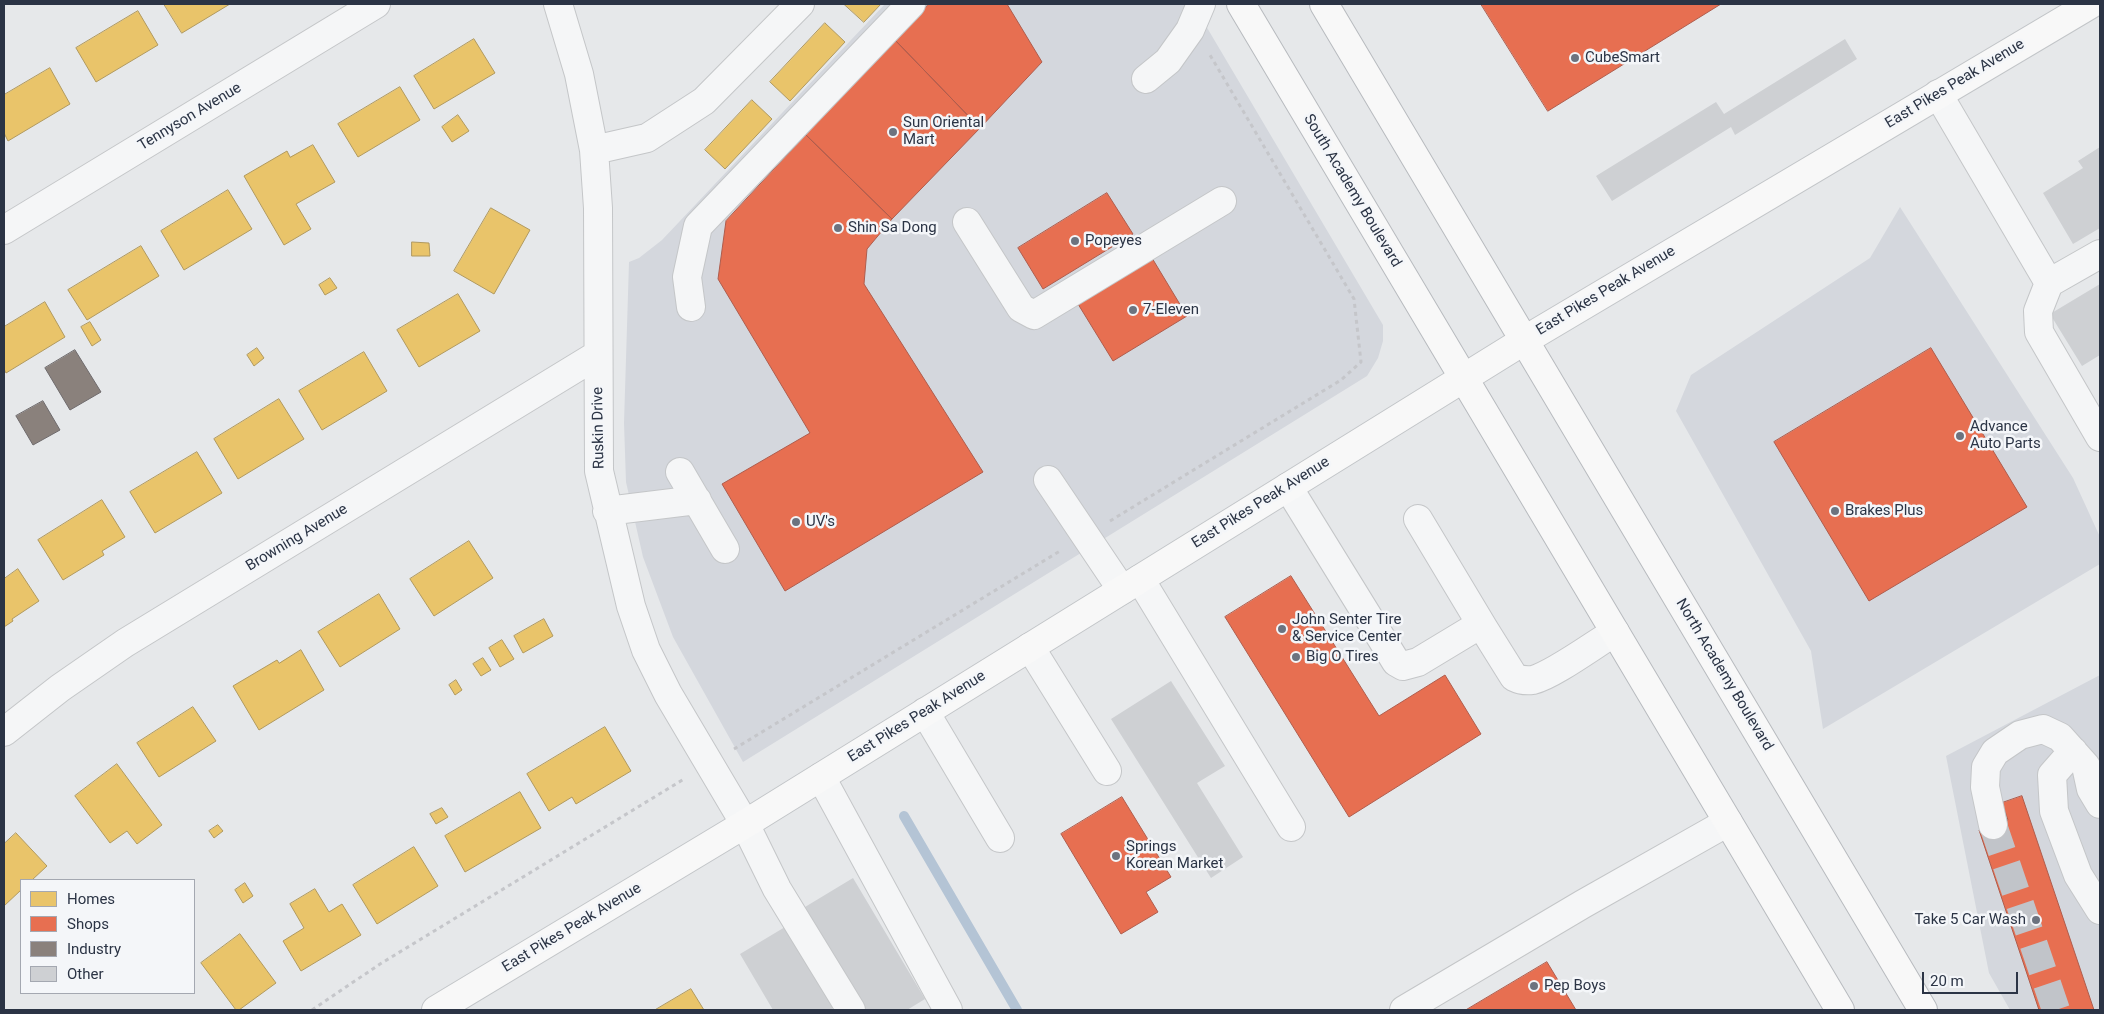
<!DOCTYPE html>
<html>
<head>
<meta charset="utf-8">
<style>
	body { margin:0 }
	#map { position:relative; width:2104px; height:1014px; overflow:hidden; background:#e6e8ea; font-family:Roboto,sans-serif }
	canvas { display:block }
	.frame { position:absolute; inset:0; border:5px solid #2b3445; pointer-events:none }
	.legend { position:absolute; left:20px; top:879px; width:175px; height:115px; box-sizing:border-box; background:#f4f6f9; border:1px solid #a4a8b1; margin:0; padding:6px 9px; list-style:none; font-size:15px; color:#2b3445 }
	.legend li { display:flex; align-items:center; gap:10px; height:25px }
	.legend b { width:25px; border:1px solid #a4a8b1 }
	.scale { position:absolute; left:1922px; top:972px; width:96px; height:22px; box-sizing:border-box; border:2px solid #2b3445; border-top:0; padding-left:6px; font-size:15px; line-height:18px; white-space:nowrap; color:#2b3445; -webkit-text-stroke:4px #f4f6f9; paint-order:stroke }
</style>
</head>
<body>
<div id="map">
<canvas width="2104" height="1014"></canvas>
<div class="frame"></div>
<ul class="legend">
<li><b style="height:14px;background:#e9c46a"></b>Homes</li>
<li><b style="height:14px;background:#e76f51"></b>Shops</li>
<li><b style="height:14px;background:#8a817c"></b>Industry</li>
<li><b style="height:14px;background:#ced0d3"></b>Other</li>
</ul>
<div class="scale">20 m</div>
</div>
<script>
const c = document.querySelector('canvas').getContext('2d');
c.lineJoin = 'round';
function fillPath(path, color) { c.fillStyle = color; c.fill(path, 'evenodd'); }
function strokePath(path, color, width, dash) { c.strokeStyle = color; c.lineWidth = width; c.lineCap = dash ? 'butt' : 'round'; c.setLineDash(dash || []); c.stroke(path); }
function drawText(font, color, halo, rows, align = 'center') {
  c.font = font + ' Roboto,sans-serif'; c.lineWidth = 5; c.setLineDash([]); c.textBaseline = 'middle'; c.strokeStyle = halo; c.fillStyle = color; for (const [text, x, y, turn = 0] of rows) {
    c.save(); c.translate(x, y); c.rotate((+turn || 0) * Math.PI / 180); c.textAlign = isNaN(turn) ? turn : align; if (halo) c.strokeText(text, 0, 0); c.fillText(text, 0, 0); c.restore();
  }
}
const built = new Path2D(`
	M885,4H1193L1383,325V341L1378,358L1367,376L743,762L673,637L643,557L626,482L624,423L629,262L639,258L662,240Z
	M1900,207L2073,478L2100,537V564L1823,729L1811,651L1676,411L1691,375L1870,258Z
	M2100,675V1010H2010L1989,973L1946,756Z`);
const homes = new Path2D(`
	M164,4H230L182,33Z
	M844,4H881L864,22Z
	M138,11L158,45L96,82L76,48Z
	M825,23L845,42L790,101L770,82Z
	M474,39L495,73L434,109L414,76Z
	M50,68L70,104L8,141L4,133V95Z
	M400,87L420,120L358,157L338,124Z
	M752,100L772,119L725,169L705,150Z
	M458,115L469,131L452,142L442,127Z
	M313,145L335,182L296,204L311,229L284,245L244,176L287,151L290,157Z
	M228,190L252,229L184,270L161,231Z
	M491,208L530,230L494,294L454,271Z
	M412,242L429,243L430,256H412Z
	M141,246L159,276L87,320L68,290Z
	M330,278L337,288L325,295L319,285Z
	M458,294L480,331L419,367L397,330Z
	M45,302L65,337L6,373L4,369V327Z
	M90,322L101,340L92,346L81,327Z
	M257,348L264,358L254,366L247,355Z
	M364,352L387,391L322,430L299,391Z
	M279,399L304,439L238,479L214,439Z
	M197,452L222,493L155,533L130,492Z
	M102,500L125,537L102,551L104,555L63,580L38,540Z
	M469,541L493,578L434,616L410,579Z
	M18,569L39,601L12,619L13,621L4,627V579Z
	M379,594L400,629L340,667L318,632Z
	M544,619L553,636L523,653L514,636Z
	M502,640L514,659L500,667L489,648Z
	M301,650L324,690L259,730L233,686L277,660L279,663Z
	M483,658L491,670L481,676L473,664Z
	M456,680L462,690L455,695L449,685Z
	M193,707L216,741L159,777L137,743Z
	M605,727L631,771L576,804L572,797L549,811L527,774Z
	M117,764L162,825L137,844L127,831L110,843L75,796Z
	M520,792L541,828L465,872L445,836Z
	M442,808L448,817L436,824L430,814Z
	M218,825L223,831L214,838L209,831Z
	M16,833L47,866L32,880H21V890L4,906V844Z
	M414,847L438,886L377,924L353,885Z
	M245,883L253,896L243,903L235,890Z
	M315,889L329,912L342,904L361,935L301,971L283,941L304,928L290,904Z
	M240,934L276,983L239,1010H236L201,963Z
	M691,989L704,1010H655Z`);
const shops = new Path2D(`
	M929,4H1007L1042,62L980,128L895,40Z
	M1481,4H1721L1548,111Z
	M895,40L980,128L892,219L806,135Z
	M806,135L892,219L867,249L864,284L983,472L785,591L722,484L810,433L718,279L726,221Z
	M1107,193L1133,234L1043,289L1018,248Z
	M1152,258L1187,316L1113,361L1078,304Z
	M1931,348L2027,507L1869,601L1774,442Z
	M1291,576L1379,716L1445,675L1481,734L1349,817L1225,617Z
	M2022,796L2094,1010H2039L1979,830L2008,820L2002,803Z
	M1122,797L1171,877L1146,892L1158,912L1121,934L1061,834Z
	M1547,962L1576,1010H1466Z`);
const industry = new Path2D(`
	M75,350L101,392L70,410L45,368Z
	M43,401L60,430L33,445L16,416Z`);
const stream = new Path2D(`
	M904,816L1017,1010`);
const building = new Path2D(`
	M1845,39L1857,59L1735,135L1731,127L1612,201L1596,176L1716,102L1724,114Z
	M2100,147V228L2073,244L2043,193L2083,168L2078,161Z
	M2100,284V355L2082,366L2050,314Z
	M1171,681L1225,766L1197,783L1243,857L1211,878L1111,719Z
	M853,878L925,999L907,1010H866L805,907Z
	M785,927L833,1008L830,1010H773L740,954Z`);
const minorTunnel = new Path2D(`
	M1993,825L2056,1010`);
const path = new Path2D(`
	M1110,521L1341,380L1361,362L1354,299L1210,55
	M734,749L1060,551
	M312,1010L380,964L684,779`);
const minor = new Path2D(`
	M558,4L579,74L594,150L598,208L599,471L631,606L646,650L668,694L745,824L777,889L851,1010
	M1146,79L1168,61L1190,30L1201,4
	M1938,94L2049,283
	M594,150L647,138L704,101L800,4
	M967,222L1021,308L1034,315L1222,201
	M4,230L376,4
	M2100,254L2049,283L2038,311L2039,332L2100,437
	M691,307L687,277L698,226L911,4
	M680,472L725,549
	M1048,480L1122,590
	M1288,487L1396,662L1403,666L1418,662L1471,630L1478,628L1484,629L1514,677C1520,680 1526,681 1533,680C1553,675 1595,644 1615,632
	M607,511L697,500
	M1418,519L1484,629
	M1140,579L1291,827
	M1030,647L1107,771
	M925,712L1000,838
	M4,732L60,688L125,643L597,355
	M2073,751L2052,775L2054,811L2078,875L2100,910
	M821,777L948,1010
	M1993,825L1985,787L1986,767L1995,752L2020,735L2043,729L2060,737L2086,766L2091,789L2100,804
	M1404,1010L1583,904L1728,822`);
const major = new Path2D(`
	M436,1010L745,824L1525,340L2091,4`);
const highway = new Path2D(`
	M1241,4L1840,1010
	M1324,4L1923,1010`);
const markers = [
	[1575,58,5,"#6c737f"],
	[893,132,5,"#6c737f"],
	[838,228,5,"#6c737f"],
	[1075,241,5,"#6c737f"],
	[1133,310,5,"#6c737f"],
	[1960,436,5,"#6c737f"],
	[1835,511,5,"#6c737f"],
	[796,522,5,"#6c737f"],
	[1282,629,5,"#6c737f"],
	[1296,657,5,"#6c737f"],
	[1116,856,5,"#6c737f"],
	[2036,920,5,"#6c737f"],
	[1534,986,5,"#6c737f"]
];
const poiNames = [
	["CubeSmart",1585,58],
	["Sun Oriental",903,123],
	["Mart",903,140],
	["Shin Sa Dong",848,228],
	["Popeyes",1085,241],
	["7-Eleven",1143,310],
	["Advance",1970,427],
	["Auto Parts",1970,444],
	["Brakes Plus",1845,511],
	["UV's",806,522],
	["John Senter Tire",1292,620],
	["& Service Center",1292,637],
	["Big O Tires",1306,657],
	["Springs",1126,847],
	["Korean Market",1126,864],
	["Take 5 Car Wash",2026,920,"right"],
	["Pep Boys",1544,986]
];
const streetNames = [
	["East Pikes Peak Avenue",1955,84,-31],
	["Tennyson Avenue",190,117,-31],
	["South Academy Boulevard",1352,191,59],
	["East Pikes Peak Avenue",1606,291,-31],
	["Ruskin Drive",599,428,-91],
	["East Pikes Peak Avenue",1261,503,-32],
	["Browning Avenue",297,538,-31],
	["North Academy Boulevard",1724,675,59],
	["East Pikes Peak Avenue",917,717,-32],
	["East Pikes Peak Avenue",572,928,-31]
];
fillPath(built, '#d4d7dd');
fillPath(homes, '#e9c46a');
strokePath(homes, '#b0995f', 1);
fillPath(shops, '#e76f51');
strokePath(shops, '#af5d4d', 1);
fillPath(industry, '#8a817c');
strokePath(industry, '#6e6a6c', 1);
strokePath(stream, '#b4c4d5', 10);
fillPath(building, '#ced0d3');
strokePath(minorTunnel, '#c1c4c9', 28, [28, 14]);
strokePath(minor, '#c4c6c8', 30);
strokePath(major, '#c2c5c8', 30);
strokePath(highway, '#b8bbbf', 30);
strokePath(path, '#c5c6ca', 3, [4, 4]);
strokePath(minor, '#f5f6f7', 28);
strokePath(major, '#f8f8f8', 28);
strokePath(highway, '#f8f8f8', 28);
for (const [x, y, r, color] of markers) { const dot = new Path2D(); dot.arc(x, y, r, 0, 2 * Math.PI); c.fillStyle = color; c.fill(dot); strokePath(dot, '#f4f6f9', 2); }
drawText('15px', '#2b3445', '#f4f6f9', poiNames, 'left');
drawText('15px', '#2b3445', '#f4f6f9', streetNames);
</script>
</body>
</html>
